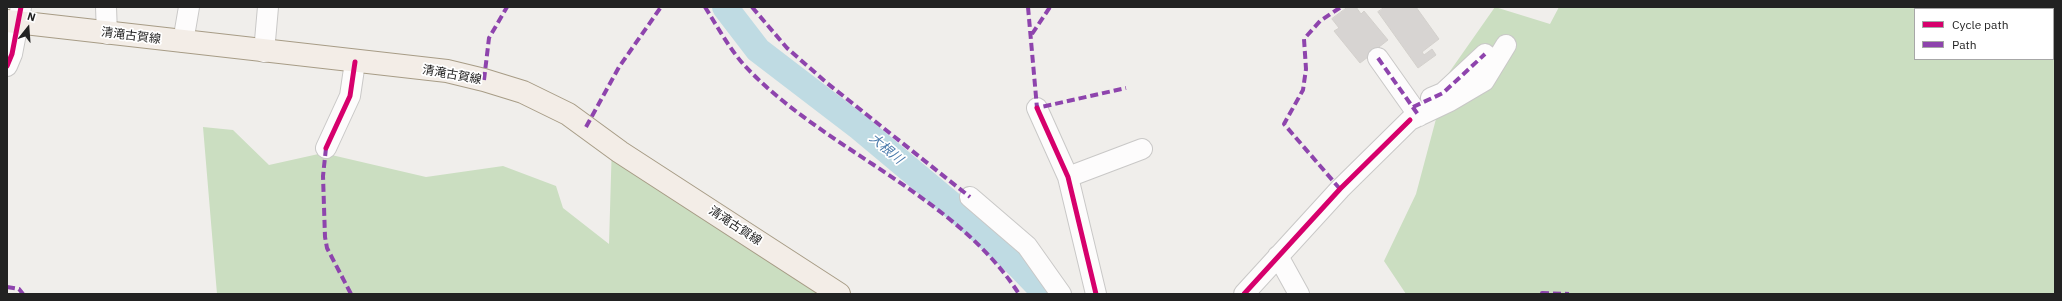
<!DOCTYPE html>
<html>
<head>
<meta charset="utf-8">
<style>
	body { margin:0 }
	#map { position:relative; width:2062px; height:301px; overflow:hidden; background:#f0eeeb; font-family:"IBM Plex Sans",sans-serif }
	canvas { display:block }
	.frame { position:absolute; inset:0; border:8px solid #222; pointer-events:none }
	.legend { position:absolute; left:1914px; top:8px; width:140px; height:52px; box-sizing:border-box; background:#fff; border:1px solid #a7a7a7; margin:0; padding:5px 7px; list-style:none; font-size:12px; color:#222 }
	.legend li { display:flex; align-items:center; gap:8px; height:20px }
	.legend b { width:20px; border:1px solid #a7a7a7 }
	.north { position:absolute; left:8px; top:8px; width:40px; height:40px; -webkit-text-stroke:3px #fff; paint-order:stroke; rotate:17deg; font-size:11px; font-weight:700; line-height:16px; text-align:center; color:#222 }
	.north::after { content:''; display:block; margin:auto; width:14px; height:18px; background:#222; clip-path:polygon(50% 0,100% 100%,50% 72%,0 100%) }
</style>
</head>
<body>
<div id="map">
<canvas width="2062" height="301"></canvas>
<div class="frame"></div>
<ul class="legend">
<li><b style="height:5px;background:#d6006c"></b>Cycle path</li>
<li><b style="height:5px;background:#8e44ad"></b>Path</li>
</ul>
<div class="north">N</div>
</div>
<script>
const c = document.querySelector('canvas').getContext('2d');
c.lineJoin = 'round';
function fillPath(path, color) { c.fillStyle = color; c.fill(path, 'evenodd'); }
function strokePath(path, color, width, dash) { c.strokeStyle = color; c.lineWidth = width; c.lineCap = dash ? 'butt' : 'round'; c.setLineDash(dash || []); c.stroke(path); }
function drawText(font, color, halo, rows, align = 'center') {
  c.font = font + ' "IBM Plex Sans","Noto Sans JP",sans-serif'; c.lineWidth = 3.5; c.setLineDash([]); c.textBaseline = 'middle'; c.strokeStyle = halo; c.fillStyle = color; for (const [text, x, y, turn = 0] of rows) {
    c.save(); c.translate(x, y); c.rotate((+turn || 0) * Math.PI / 180); c.textAlign = isNaN(turn) ? turn : align; if (halo) c.strokeText(text, 0, 0); c.fillText(text, 0, 0); c.restore();
  }
}
const forest = new Path2D(`
	M1495,7L1550,24L1559,7H2055V294H1406L1384,261L1416,194L1448,74ZM1915,9H2053V59H1915Z
	M203,127L233,130L269,165L323,153L426,177L503,166L556,186L563,208L609,244L612,142L828,294H217Z`);
const river = new Path2D(`
	M725,7L758,50L860,128L951,204L1014,261L1046,294`);
const building = new Path2D(`
	M1348,7H1356L1361,14L1364,11L1388,40L1379,47L1383,52L1371,61L1368,57L1360,63L1334,31L1339,28L1332,19Z
	M1385,7H1416L1439,39L1422,52L1424,55L1432,49L1436,55L1418,68L1378,12Z`);
const minor = new Path2D(`
	M106,7L107,34
	M183,42L189,7
	M264,52L268,7
	M1378,58L1419,116
	M7,66L12,54L21,7
	M1431,98L1443,93L1485,54
	M1037,108L1068,177L1096,294
	M326,148L350,96L355,62
	M1068,177L1142,149
	M970,197L1027,246L1061,294
	M1278,256L1299,294
	M1244,294L1340,189L1410,120L1450,101L1484,81L1506,45`);
const major = new Path2D(`
	M7,21L447,71L484,80L523,92L568,114L620,152L839,294`);
const quiet = new Path2D(`
	M705,7C717,26 729,48 744,65C823,150 955,194 1019,294
	M752,7L787,48L827,83L970,197
	M1028,7L1037,108L1126,88
	M1032,34L1050,7
	M1378,58L1419,116
	M484,80L489,38L507,7
	M1413,107L1443,93L1485,54
	M586,127L619,67L661,7
	M326,148L323,176L325,237L327,248L351,294
	M1340,189L1284,124L1303,90L1306,69L1304,39L1320,21L1341,7
	M7,287L19,289L23,294
	M1542,294V293L1569,294`);
const cycleway = new Path2D(`
	M7,66L12,54L21,7
	M1037,108L1068,177L1096,294
	M326,148L350,96L355,62
	M1244,294L1340,189L1410,120`);
const streetNames = [
	["清滝古賀線",131,36,7],
	["清滝古賀線",452,75,10],
	["清滝古賀線",735,226,33]
];
const waterNames = [
	["大根川",886,149,40]
];
fillPath(forest, '#cbdec1');
strokePath(river, '#bfdbe3', 26);
fillPath(building, '#d7d4d2');
strokePath(building, '#d3d0cc', 1);
strokePath(minor, '#c9c8c7', 22);
strokePath(major, '#a79c86', 24);
strokePath(minor, '#fdfcfc', 20);
strokePath(major, '#f3ede7', 22);
strokePath(quiet, '#8e44ad', 4, [8, 4]);
strokePath(cycleway, '#d6006c', 5);
drawText('12px', '#222', '#fff', streetNames);
drawText('italic 13px', '#4a7aab', '#fff', waterNames);
</script>
</body>
</html>
